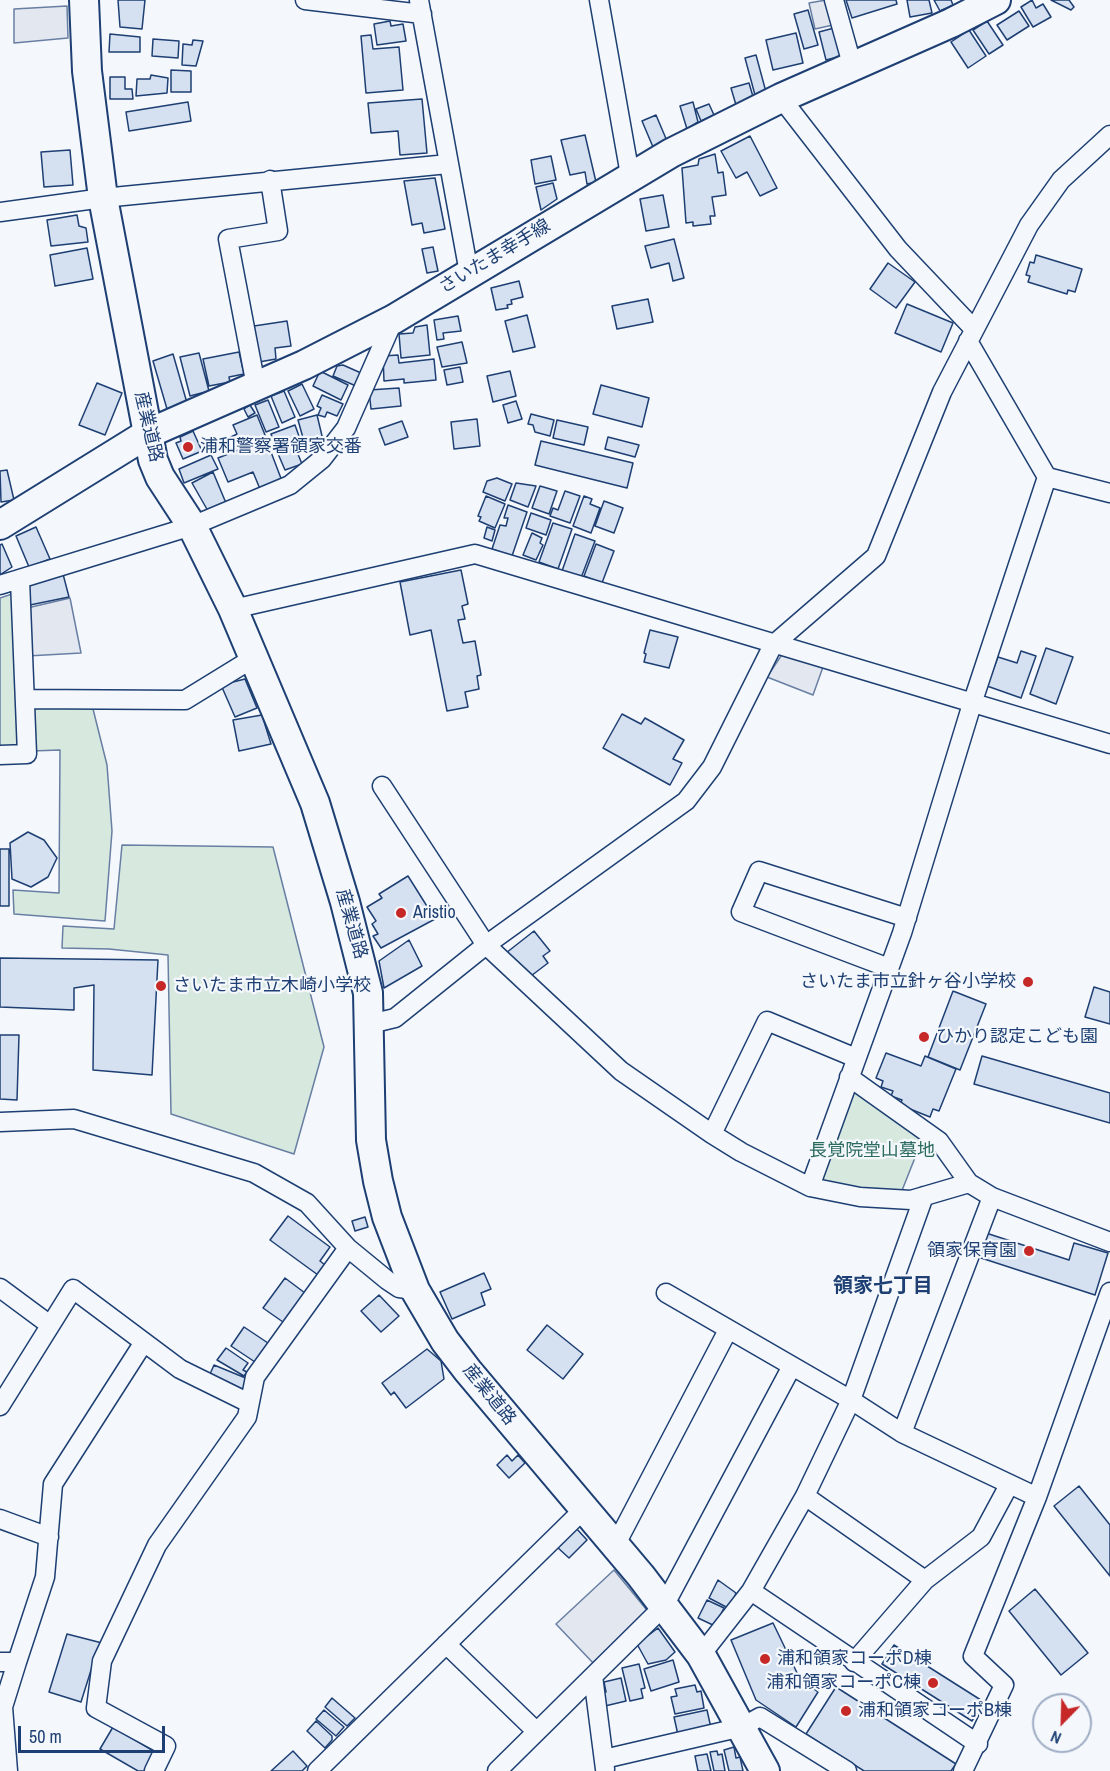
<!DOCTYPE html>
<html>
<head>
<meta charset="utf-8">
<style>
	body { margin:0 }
	#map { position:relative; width:1110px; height:1771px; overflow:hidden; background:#f4f7fb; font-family:"Archivo Narrow",sans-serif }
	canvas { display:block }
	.north { position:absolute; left:1032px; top:1693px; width:60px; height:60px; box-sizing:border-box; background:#f4f7fb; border:2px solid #9eadc5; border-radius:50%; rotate:203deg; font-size:16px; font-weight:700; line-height:24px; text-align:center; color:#1d3f73 }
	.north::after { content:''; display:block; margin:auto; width:21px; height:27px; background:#c62828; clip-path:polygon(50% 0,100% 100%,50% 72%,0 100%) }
	.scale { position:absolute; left:18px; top:1726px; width:147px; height:27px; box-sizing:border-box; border:3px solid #1d3f73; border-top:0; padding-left:8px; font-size:18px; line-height:21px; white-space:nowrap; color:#1d3f73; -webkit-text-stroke:4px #f4f7fb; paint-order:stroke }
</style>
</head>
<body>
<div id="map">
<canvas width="1110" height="1771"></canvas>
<div class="north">N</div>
<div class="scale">50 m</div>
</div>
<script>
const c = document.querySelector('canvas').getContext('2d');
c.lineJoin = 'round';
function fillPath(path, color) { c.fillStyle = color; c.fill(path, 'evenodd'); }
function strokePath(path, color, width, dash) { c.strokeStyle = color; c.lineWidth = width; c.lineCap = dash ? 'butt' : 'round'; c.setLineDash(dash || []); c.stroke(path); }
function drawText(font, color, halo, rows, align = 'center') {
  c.font = font + ' "Archivo Narrow","Noto Sans JP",sans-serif'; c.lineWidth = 4.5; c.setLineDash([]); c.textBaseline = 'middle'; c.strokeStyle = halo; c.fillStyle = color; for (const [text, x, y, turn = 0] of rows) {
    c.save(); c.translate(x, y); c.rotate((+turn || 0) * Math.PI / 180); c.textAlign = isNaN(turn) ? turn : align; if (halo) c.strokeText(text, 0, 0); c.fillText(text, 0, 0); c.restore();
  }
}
const green = new Path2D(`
	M15,593L21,750H0V598Z
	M92,705L107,765L112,831L105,921L14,914L13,890L59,893L60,750L31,751L30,708Z
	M122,845L273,847L324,1047L294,1154L171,1114L168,955L109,949L62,948L63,926L114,929Z
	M857,1091L922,1140L901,1193L824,1184L819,1174L853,1092Z`);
const parking = new Path2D(`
	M826,0L833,25L815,29L809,3Z
	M67,6L68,38L14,43V9Z
	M70,598L81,653L27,656L23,609Z
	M783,653L823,667L813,695L767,677Z
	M614,1570L646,1609V1617L595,1665L556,1624Z`);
const building = new Path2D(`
	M118,0H145L142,29L120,27Z
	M846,0H896L897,4L852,18Z
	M907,0H929L932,13L910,17Z
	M934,0H951L953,5L940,11Z
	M1032,0L1036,8L1043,4L1051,17L1033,27L1021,7Z
	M1051,0H1069L1074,7L1071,10Z
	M808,10L818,45L804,49L794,14Z
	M1019,11L1029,26L1007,40L997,25Z
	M390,21L391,26L403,24L406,41L377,45L374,24Z
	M987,21L1003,45L989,54L973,30Z
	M834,28L842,56L826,60L819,32Z
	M969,30L986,56L968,68L951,42Z
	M796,33L803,63L773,70L766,40Z
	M110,34L140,37V52H109Z
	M371,35L373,49L399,47L403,90L366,93L361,36Z
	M153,39L179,41L178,58L152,56Z
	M193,40L203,41L196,66L182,65L183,44L192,45Z
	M756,55L766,92L755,95L745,58Z
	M171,70L191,71V92H171Z
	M151,75L168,78L167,93L136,96L137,79H150Z
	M110,77H125V89H132L133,99H110Z
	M749,83L754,100L736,105L731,88Z
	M422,99L427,153L400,155L398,131L371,133L368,103Z
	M188,102L191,121L129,131L126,112Z
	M693,102L698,122L687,129L680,106Z
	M709,104L714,115L701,121L696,109Z
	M656,115L667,141L653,147L642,121Z
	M585,135L596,182L587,184L585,172L570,175L561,140Z
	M750,136L777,188L760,196L747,172L736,178L721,151Z
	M70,150L73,185L44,187L41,152Z
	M715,154L718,173L723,172L726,195L712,197L715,216H710L711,224L693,226V222L686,223L682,168L698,165L699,159Z
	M551,156L556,180L535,184L531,160Z
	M435,178L445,229L424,233L422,223L412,225L404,181Z
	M553,183L557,199L541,210L536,187Z
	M663,195L669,227L646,231L640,199Z
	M77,215L79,226L86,228L88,242L51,246L47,220Z
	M674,239L684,278L673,281L669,263L651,268L645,246Z
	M433,247L438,271L427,273L422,249Z
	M87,248L93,279L55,286L50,255Z
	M1036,255L1082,269L1075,292L1068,290L1067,294L1028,282L1030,276L1026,275L1030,262L1034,263Z
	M888,263L915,282L896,308L870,289Z
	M519,281L523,297L511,300L512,304L507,305L508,308L496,310L491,288Z
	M648,299L653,322L617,329L612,306Z
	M907,304L953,323L941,352L895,333Z
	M527,315L535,347L513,352L505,321Z
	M458,316L461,331L443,333L444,339L437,340L434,320Z
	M287,321L291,346L275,348L276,359L259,362L254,326Z
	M427,325L430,355L401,358L399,334L413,333L415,327Z
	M462,342L467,363L442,367L437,347Z
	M239,352L244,374L229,377L230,382L209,386L203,359Z
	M199,353L209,391L190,396L180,357Z
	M173,354L187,403L167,409L153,361Z
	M398,355L399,363L434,359L436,380L404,383V379L384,381L383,356Z
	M343,365L361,373L356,386L333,376L337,366Z
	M460,367L463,382L447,385L444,370Z
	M320,371L348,385L341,400L313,386Z
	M510,371L516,396L493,402L487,376Z
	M97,383L122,393L105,435L79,425Z
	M302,384L314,409L300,416L288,391Z
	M601,385L649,398L642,427L593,414Z
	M399,388L401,406L371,409L369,390Z
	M284,391L295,417L282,423L271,396Z
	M322,395L343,404L337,416L327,412L325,417L318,415L321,408L317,406Z
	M268,400L279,427L266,432L255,405Z
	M516,401L522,419L508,423L503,405Z
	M250,405L255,413L248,417L244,409Z
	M531,414L554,420L550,436L535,432L533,425L528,424Z
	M257,415L265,435L235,448L231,437L237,434L233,425Z
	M317,415L323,440L305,445L298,420Z
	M477,419L480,446L454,449L451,422Z
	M557,420L588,427L584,445L553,438Z
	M402,421L408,437L385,445L379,429Z
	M295,425L300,439L276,448L271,434Z
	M193,431L202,451L183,459L176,443L181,441L180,437Z
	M608,437L639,445L635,457L605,449Z
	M266,439L282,481L260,489L253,472L228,482L218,458Z
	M541,441L633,463L627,488L535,465Z
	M293,442L302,464L285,470L276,449Z
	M211,455L218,469L184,483L179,469Z
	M7,470L14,500L1,502L0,471Z
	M213,472L226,503L208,511L192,483Z
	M497,478L512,484L505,501L483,492L487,481Z
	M516,483L536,486L528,507L510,500Z
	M540,486L557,491L549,514L532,508Z
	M565,491L580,496L570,523L550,516L553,508L558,510Z
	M486,496L505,504L495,528L479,521L481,517L478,516Z
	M584,496L592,499L590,504L600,508L591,533L573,526Z
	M604,501L623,508L614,533L595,526Z
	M508,505L527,512L512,556L492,549L500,525L506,526L508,518H504Z
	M531,513L551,520L546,535L526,528Z
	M553,523L572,529L558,569L539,562Z
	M36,527L50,559L29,567L16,536Z
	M487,527L495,530L492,541L484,538Z
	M532,533L542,538L540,543L543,545L536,560L523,555Z
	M575,534L595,541L581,578L562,571Z
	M2,544L12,567L0,575V545Z
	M596,544L614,551L602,583L584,576Z
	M461,570L468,604L462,606L465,619L458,620L463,643L475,641L481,675L477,676L479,689L465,692L468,707L447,711L431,630L410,635L400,582Z
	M63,574L69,597L30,605L26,584Z
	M650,630L678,637L669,668L644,662L646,654L644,653Z
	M1046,648L1073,657L1056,704L1030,694Z
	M1021,651L1036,656L1021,698L987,686L998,657L1017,663Z
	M245,679L257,708L235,717L221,685Z
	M622,714L641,724L645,718L684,740L673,759L682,763L670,785L603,748Z
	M262,715L271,744L239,751L233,720Z
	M28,832L44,840L57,858L48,877L31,887L12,879L10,843Z
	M0,849H9V906H0Z
	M408,876L435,919L381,948L373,936L378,934L372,924L376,921L367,907L382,898L379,894Z
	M534,931L550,951L543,956L548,963L527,979L506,953Z
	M409,940L422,966L384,988L379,961Z
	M0,958L158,960L152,1075L93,1070L94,985L74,988V1010L0,1007Z
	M1094,987L1110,992V1024L1085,1017Z
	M953,991L986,1004L960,1070L928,1057Z
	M0,1035H19L17,1100L0,1099Z
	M886,1053L921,1066L925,1056L956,1069L939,1111L933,1109L930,1117L900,1105L902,1100L891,1096L893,1091L881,1087L883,1081L876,1078Z
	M982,1056L1110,1093V1123L974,1084Z
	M288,1216L330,1247L320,1261L325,1265L318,1275L270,1240Z
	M365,1217L368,1227L355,1231L352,1221Z
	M986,1233L1069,1260L1074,1243L1108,1253L1095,1295L978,1257Z
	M484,1273L491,1289L481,1293L485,1305L452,1319L440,1292Z
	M285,1278L305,1293L283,1322L263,1308Z
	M379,1295L399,1316L381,1332L361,1311Z
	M547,1325L583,1354L563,1379L527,1350Z
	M244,1327L268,1343L255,1362L231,1346Z
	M226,1348L248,1363L243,1370L247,1372L244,1376L217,1360Z
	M427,1349L441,1361L444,1379L406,1408L394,1392L391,1395L382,1383Z
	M214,1365L248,1379L244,1390L210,1374Z
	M507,1455L512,1461L518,1455L525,1463L509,1478L497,1465Z
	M1079,1486L1110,1525V1576L1054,1506Z
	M576,1528L587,1540L569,1558L557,1547Z
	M718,1580L736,1593L730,1609L709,1598Z
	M1035,1589L1088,1653L1061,1675L1009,1611Z
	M707,1600L724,1608L715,1626L698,1618Z
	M773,1623L800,1679L818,1692L796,1727L756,1700L731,1640Z
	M658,1628L675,1652L666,1660L648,1664L637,1644Z
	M67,1634L106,1644L98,1669L92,1667L81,1702L49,1692Z
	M894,1645L984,1702L972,1721L882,1664Z
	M673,1660L679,1682L651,1691L644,1669Z
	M639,1664L645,1688L641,1689L643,1698L630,1701L622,1668Z
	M621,1678L626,1701L605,1706L602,1693L606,1692L604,1682Z
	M695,1685L697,1692L701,1691L704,1708L675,1714L671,1697L677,1696L675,1689Z
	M836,1687L956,1764L951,1771H864L806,1734Z
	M332,1698L355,1718L347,1726L325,1707Z
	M324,1710L344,1727L336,1736L316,1719Z
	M707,1710L711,1728L678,1735L674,1717Z
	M316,1721L332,1736V1740L325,1748L307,1731Z
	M113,1727L157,1753L147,1771H138L100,1749Z
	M734,1747L736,1758L740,1757L743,1771H729L724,1750Z
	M293,1751L307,1766L302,1771H271Z
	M717,1751L718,1755L722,1754L725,1771H714L710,1752Z
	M707,1754L711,1771H698L695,1756Z`);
const street = new Path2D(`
	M305,0L422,14
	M419,0L469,273
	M599,0L630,175
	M834,0L853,68
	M781,98L898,249L973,328
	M0,212L103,198L448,164
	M968,341L1047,477L1110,493
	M256,386L228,239L278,231L270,180
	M0,585L192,526L290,485L322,459L346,428L394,319
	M233,609L475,554L1110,744
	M26,699L185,700L255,657
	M0,755L27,754L20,580
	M382,786L486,945L621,1071L712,1134L741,1152L810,1187L860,1197L911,1200L969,1183
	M889,968L741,912L759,871L907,918
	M370,1024L395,1018L486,945L686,801L712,767L773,645L876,556L942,392L1029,225L1061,180L1110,135
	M849,1077L939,1141L969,1183L992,1197L1110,1242
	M0,1122L74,1119L254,1173L307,1203L348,1248L387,1280L399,1288L415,1290
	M712,1134L767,1021L856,1058
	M810,1187L902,933L972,704L1047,477
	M0,1288L50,1325
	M666,1293L851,1400L902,1433L1037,1497
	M0,1406L73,1289L180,1369L249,1403
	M902,1433L992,1197
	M805,1496L925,1580
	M0,1519L49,1537
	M615,1546L728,1330
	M751,1591L978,1744
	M446,1644L536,1731
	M701,1655L751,1591L805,1496L851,1400L924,1196
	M0,1662H17L3,1707L8,1771
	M17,1662L45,1577L53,1484L144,1342
	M854,1662L925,1580L981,1537L1009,1485
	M593,1676L605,1769
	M604,1759L742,1727L760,1717L847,1771
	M154,1771L166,1746L96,1708L102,1661L157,1545L247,1417L255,1377L348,1248
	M317,1771L584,1509
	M497,1771L664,1606L792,1366
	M963,1771L1004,1685L973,1656L1037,1497L1110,1292`);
const primary = new Path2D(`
	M84,0L87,71L103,198L153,460L160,477L192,526L233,609L315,803L345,902L368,993L371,1140L378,1181L387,1217L415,1290L445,1341L468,1371L641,1576L701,1655L765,1771
	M0,525L147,434L304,365L394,319L671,153L781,98L951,23L996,0`);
const markers = [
	[188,447,6,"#c62828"],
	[401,913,6,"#c62828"],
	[1028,982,6,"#c62828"],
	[161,986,6,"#c62828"],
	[924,1037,6,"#c62828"],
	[1029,1251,6,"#c62828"],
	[765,1659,6,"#c62828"],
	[933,1683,6,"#c62828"],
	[846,1711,6,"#c62828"]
];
const streetNames = [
	["さいたま幸手線",495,257,-31],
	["産業道路",148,427,77],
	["産業道路",351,924,74],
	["産業道路",489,1395,51]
];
const poiNames = [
	["浦和警察署領家交番",200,447],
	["Aristio",413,913],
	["さいたま市立針ヶ谷小学校",1016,982,"right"],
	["さいたま市立木崎小学校",173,986],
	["ひかり認定こども園",936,1037],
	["領家保育園",1017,1251,"right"],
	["浦和領家コーポD棟",777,1659],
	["浦和領家コーポC棟",921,1683,"right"],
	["浦和領家コーポB棟",858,1711]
];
const parkNames = [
	["長覚院堂山墓地",872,1151]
];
const neighbourhoodNames = [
	["領家七丁目",883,1287]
];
fillPath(green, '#d7e8df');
strokePath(green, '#687fa3', 1.5);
fillPath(parking, '#e3e8f0');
strokePath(parking, '#687fa3', 1.5);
fillPath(building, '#d5e0f0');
strokePath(building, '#1d3f73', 1.5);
strokePath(street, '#1d3f73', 21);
strokePath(primary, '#1d3f73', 32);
strokePath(street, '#f4f7fb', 18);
strokePath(primary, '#f4f7fb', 28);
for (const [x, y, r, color] of markers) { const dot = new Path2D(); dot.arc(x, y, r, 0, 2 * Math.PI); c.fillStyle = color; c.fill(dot); strokePath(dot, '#f4f7fb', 2); }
drawText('18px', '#1d3f73', '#f4f7fb', streetNames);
drawText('18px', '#1d3f73', '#f4f7fb', poiNames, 'left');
drawText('18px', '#2c6c60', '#f4f7fb', parkNames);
drawText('bold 20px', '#1d3f73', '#f4f7fb', neighbourhoodNames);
</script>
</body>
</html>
